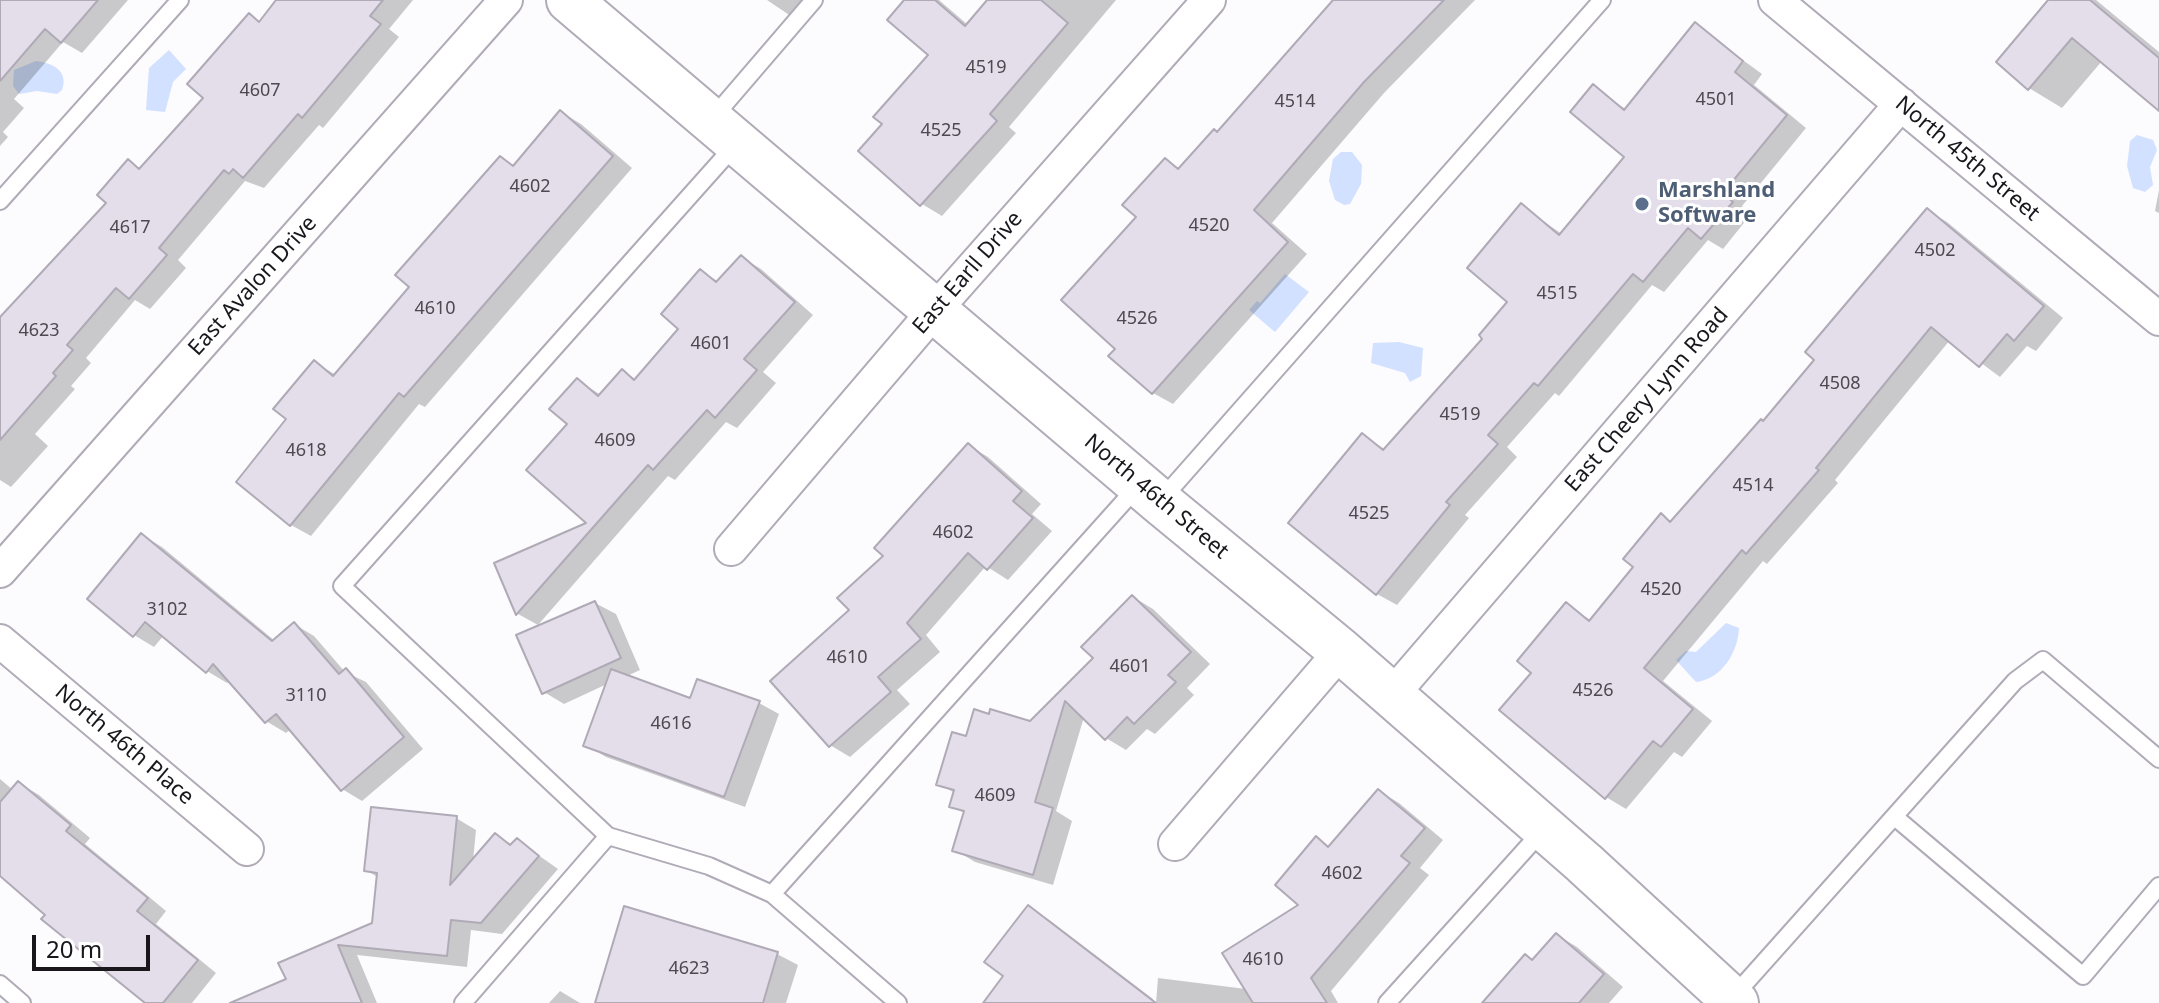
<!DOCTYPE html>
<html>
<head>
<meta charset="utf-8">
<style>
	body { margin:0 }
	#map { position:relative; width:2159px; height:1003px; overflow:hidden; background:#fcfbfe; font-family:"Noto Sans",sans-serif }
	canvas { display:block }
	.scale { position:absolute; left:32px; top:935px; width:118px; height:36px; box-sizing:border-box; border:4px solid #19171c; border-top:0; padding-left:10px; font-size:24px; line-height:28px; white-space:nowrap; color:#19171c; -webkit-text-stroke:6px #fff; paint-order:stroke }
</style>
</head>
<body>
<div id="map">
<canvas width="2159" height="1003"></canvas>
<div class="scale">20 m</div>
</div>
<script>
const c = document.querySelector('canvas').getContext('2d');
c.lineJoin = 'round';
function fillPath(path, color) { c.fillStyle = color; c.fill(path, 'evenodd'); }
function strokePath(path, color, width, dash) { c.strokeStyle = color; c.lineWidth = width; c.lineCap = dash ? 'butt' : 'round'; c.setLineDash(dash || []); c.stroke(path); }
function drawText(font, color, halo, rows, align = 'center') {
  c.font = font + ' "Noto Sans",sans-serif'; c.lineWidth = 6; c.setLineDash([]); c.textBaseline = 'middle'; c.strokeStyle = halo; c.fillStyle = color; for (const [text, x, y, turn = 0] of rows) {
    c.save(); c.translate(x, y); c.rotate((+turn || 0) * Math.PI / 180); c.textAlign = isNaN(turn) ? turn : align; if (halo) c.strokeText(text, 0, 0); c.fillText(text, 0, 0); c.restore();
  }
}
const water = new Path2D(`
	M169,50L186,69L173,82L165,112L146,110L149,68Z
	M36,61C53,63 69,71 62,90L57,94L37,91L19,94L13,86L14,70Z
	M2137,135L2153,140L2157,150L2150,167L2153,185L2145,192L2133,188L2127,166L2130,141Z
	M1341,152H1352L1362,165L1361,184L1350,204L1344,205L1335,200L1329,181L1333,159Z
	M1285,274L1309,292L1275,332L1249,310L1257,301L1260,303Z
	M1399,342L1423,348L1421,376L1410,382L1405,373L1371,363L1373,343Z
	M1726,623L1739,628C1738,652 1722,679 1696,682L1676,660L1686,651L1696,652Z`);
const shadow = new Path2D(`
	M0,0H128L82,53L63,42L14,99L24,108L3,132L8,137L0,146Z
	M279,0H413L389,29L399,37L323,128L319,125L264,188L245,181L178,260L186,268L150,309L135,300L86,358L91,363L71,386L75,389L35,434L48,446L11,487L0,480V322L108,202L128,162L141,169L206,98L249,16L261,22Z
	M767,0H820L801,23Z
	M907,0H939L968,25L990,0H1116L1009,127L1016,133L942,216L922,204L861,151L885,124L931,55Z
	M1336,0H1475L1384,93L1272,223L1307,254L1173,404L1153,393L1118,348L1139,217L1165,160L1181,169L1218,134Z
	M2051,0H2096L2159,52V109L2102,61L2062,108L2029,88Z
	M1695,25L1762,74L1754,85L1806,128L1742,206L1751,214L1723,249L1708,240L1664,292L1652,285L1559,396L1555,393L1507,447L1517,457L1465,515L1469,518L1397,605L1377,594L1363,435L1386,450L1485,338L1510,301L1521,206L1562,234L1627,156L1593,87L1627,110Z
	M561,112L581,124L632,168L425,407L419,404L311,536L291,525L239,481L289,419L314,362L336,375L412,287L501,158L515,166Z
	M2159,190V213L2155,211Z
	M1927,210L1947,222L2063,318L2036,351L2027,346L2000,377L1950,340L1835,480L1838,483L1767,564L1763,561L1663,681L1712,721L1682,757L1674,752L1626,809L1606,797L1533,672L1567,605L1592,621L1636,567L1661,516L1672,522L1764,423L1817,359Z
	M741,257L761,269L813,315L763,372L776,383L737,428L726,422L675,480L668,476L538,625L518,614L496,564L590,523L570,424L577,380L601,395L622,371L637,380L681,329L701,271L719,282Z
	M968,445L988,457L1041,504L1032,514L1052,531L1008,580L986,566L926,635L940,652L897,690L910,704L850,757L830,745L851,610L886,556Z
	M142,535L162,547L275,641L294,624L314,636L345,672L366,682L423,749L362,801L342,789L291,729L286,733L266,721L230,679L227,683L207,671L164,635L154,647L134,635Z
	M1133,597L1153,609L1210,664L1187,688L1194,695L1155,734L1147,729L1126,750L1106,738L1084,717L1056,811L1072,821L1053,885L975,862L955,850L966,814L951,806L955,793L938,784L968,739L1031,724L1096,658Z
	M595,603L616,614L640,670L625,677L692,701L759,703L779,714L745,807L606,757L586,745L607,684L564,704L544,692Z
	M0,779L13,790L19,783L39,795L90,838L85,844L166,911L156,924L216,973L192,1003H148L0,873Z
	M1379,791L1399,803L1443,840L1420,868L1429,875L1331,991L1338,1003H1156L1158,978L1246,989L1302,905L1316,839L1331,847Z
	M456,818L476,830L473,861L496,835L513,845L517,840L558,869L502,934L471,930L467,967L357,955L377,1003H234L288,980L281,964L374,925L379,878L366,870Z
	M1028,908L1048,919L1153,999L1150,1003H987L1006,976Z
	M1557,935L1577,947L1623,987L1609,1003H1485L1534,962Z
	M777,954L798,965L786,1003H597Z
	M560,991L580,1003H549Z`);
const building = new Path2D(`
	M0,0H98L61,43L45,29L0,81Z
	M276,0H383L370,16L381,24L302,118L298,114L243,178L233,169L229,174L224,170L159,248L167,255L129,299L116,288L67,345L73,350L53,373L56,376L0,440V317L106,203L97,195L128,159L139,169L203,98L187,84L249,13L259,22Z
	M904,0H935L965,26L987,0H1041L1068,23L990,114L997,121L920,206L858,151L882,124L873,117L928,55L887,20Z
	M1333,0H1444L1364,82L1254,210L1288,242L1152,394L1108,356L1115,349L1061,300L1136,217L1122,205L1165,158L1178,169L1214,129L1217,132Z
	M2048,0H2090L2159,58V111L2072,38L2028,90L1996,62Z
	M1695,22L1743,61L1735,72L1787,115L1723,193L1733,202L1701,239L1688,228L1643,282L1633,274L1538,386L1534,383L1488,435L1498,444L1446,502L1450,505L1376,595L1288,523L1362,433L1383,450L1482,339L1479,335L1507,302L1467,268L1521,203L1559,235L1624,157L1570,112L1593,84L1624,110Z
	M560,110L613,156L404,397L399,393L290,526L236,482L286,419L273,409L314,360L333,376L409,287L395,275L500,156L513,166Z
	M1927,208L2044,306L2014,341L2007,334L1979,367L1931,327L1816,468L1819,470L1746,554L1742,550L1644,668L1693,709L1661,747L1653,741L1605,799L1499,710L1531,673L1517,661L1566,602L1589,621L1633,567L1623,559L1661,513L1670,522L1761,419L1763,421L1814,360L1805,352Z
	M741,255L795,302L744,359L757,370L715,418L707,410L653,470L648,465L516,615L494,563L586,523L526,470L567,424L549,409L577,378L598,396L622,369L634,380L678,329L661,314L700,269L716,282Z
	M968,443L1022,491L1013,501L1033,518L987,570L968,553L907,623L921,639L878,677L891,692L829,747L770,681L849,610L837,598L883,556L874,548Z
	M141,533L272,641L294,622L339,674L346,668L404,737L341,791L276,714L265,723L213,664L206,673L145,622L133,637L87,599Z
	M1132,595L1191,652L1168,675L1176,682L1134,724L1127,717L1105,740L1065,701L1035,802L1053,808L1033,875L952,851L964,811L949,807L954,790L936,785L952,732L966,736L974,709L989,714L990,709L1030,721L1093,658L1081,647Z
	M595,601L621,658L542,694L516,635Z
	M611,669L690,698L697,679L760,701L724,797L583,746Z
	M18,781L71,825L66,831L148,898L137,911L198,960L163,1003H145L41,919L45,915L0,876V802Z
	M1378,789L1425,828L1401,856L1410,863L1311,978L1327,1003H1253L1222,953L1298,905L1275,885L1316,836L1328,847Z
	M371,807L457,816L450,885L495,833L510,845L517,838L539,856L481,923L451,920L447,956L338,945L362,1003H230L286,979L278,963L372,923L377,873L364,871Z
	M1028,905L1156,1003H983L1003,976L984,962Z
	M624,906L778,952L763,1003H595Z
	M1556,933L1604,974L1579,1003H1482L1525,954L1532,960Z`);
const lane = new Path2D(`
	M711,120L814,0
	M736,144L342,586L608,836L709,866L772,894L898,1003
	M0,201L180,0
	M1161,500L1602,0
	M1896,818L2083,976L2159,886
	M772,894L1137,487
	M0,984L22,1003
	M1732,998L2015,681L2043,660L2159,759
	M463,1003L608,836
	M1387,1003L1543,830`);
const street = new Path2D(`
	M1775,0L2159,319
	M731,549L935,310L1209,0
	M0,571L506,0
	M0,641L247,849
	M1392,695L1901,104
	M1175,844L1341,651`);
const secondary = new Path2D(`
	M569,0L1160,502L1341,651L1584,863L1736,1003`);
const markers = [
	[1642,204,8,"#5c6f8a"]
];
const numberNames = [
	["4519",986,68],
	["4607",260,91],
	["4501",1716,100],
	["4514",1295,102],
	["4525",941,131],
	["4602",530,187],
	["4520",1209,226],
	["4617",130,228],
	["4502",1935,251],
	["4515",1557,294],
	["4610",435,309],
	["4526",1137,319],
	["4623",39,331],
	["4601",711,344],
	["4508",1840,384],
	["4519",1460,415],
	["4609",615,441],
	["4618",306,451],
	["4514",1753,486],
	["4525",1369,514],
	["4602",953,533],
	["4520",1661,590],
	["3102",167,610],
	["4610",847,658],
	["4601",1130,667],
	["4526",1593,691],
	["3110",306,696],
	["4616",671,724],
	["4609",995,796],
	["4602",1342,874],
	["4610",1263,960],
	["4623",689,969]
];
const streetNames = [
	["North 45th Street",1967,159,40],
	["East Earll Drive",968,273,-49],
	["East Avalon Drive",253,286,-48],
	["East Cheery Lynn Road",1647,400,-49],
	["North 46th Street",1156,497,40],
	["North 46th Place",124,745,40]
];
const serviceNames = [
	["Marshland",1658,191],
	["Software",1658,216]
];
fillPath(water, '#d2e1ff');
fillPath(shadow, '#0003');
fillPath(building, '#e4deeb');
strokePath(building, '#afaab6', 2);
strokePath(lane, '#b0abb7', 20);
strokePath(street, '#b0abb7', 36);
strokePath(secondary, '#b0abb7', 48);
strokePath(lane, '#fff', 16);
strokePath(street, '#fff', 32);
strokePath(secondary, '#fff', 44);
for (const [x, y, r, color] of markers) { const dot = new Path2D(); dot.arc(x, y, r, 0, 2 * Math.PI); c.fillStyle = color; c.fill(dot); strokePath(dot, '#fff', 3); }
drawText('18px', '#4c4950', null, numberNames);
drawText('22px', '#19171c', '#fff', streetNames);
drawText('bold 22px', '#4e5e75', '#fff', serviceNames, 'left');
</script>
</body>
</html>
